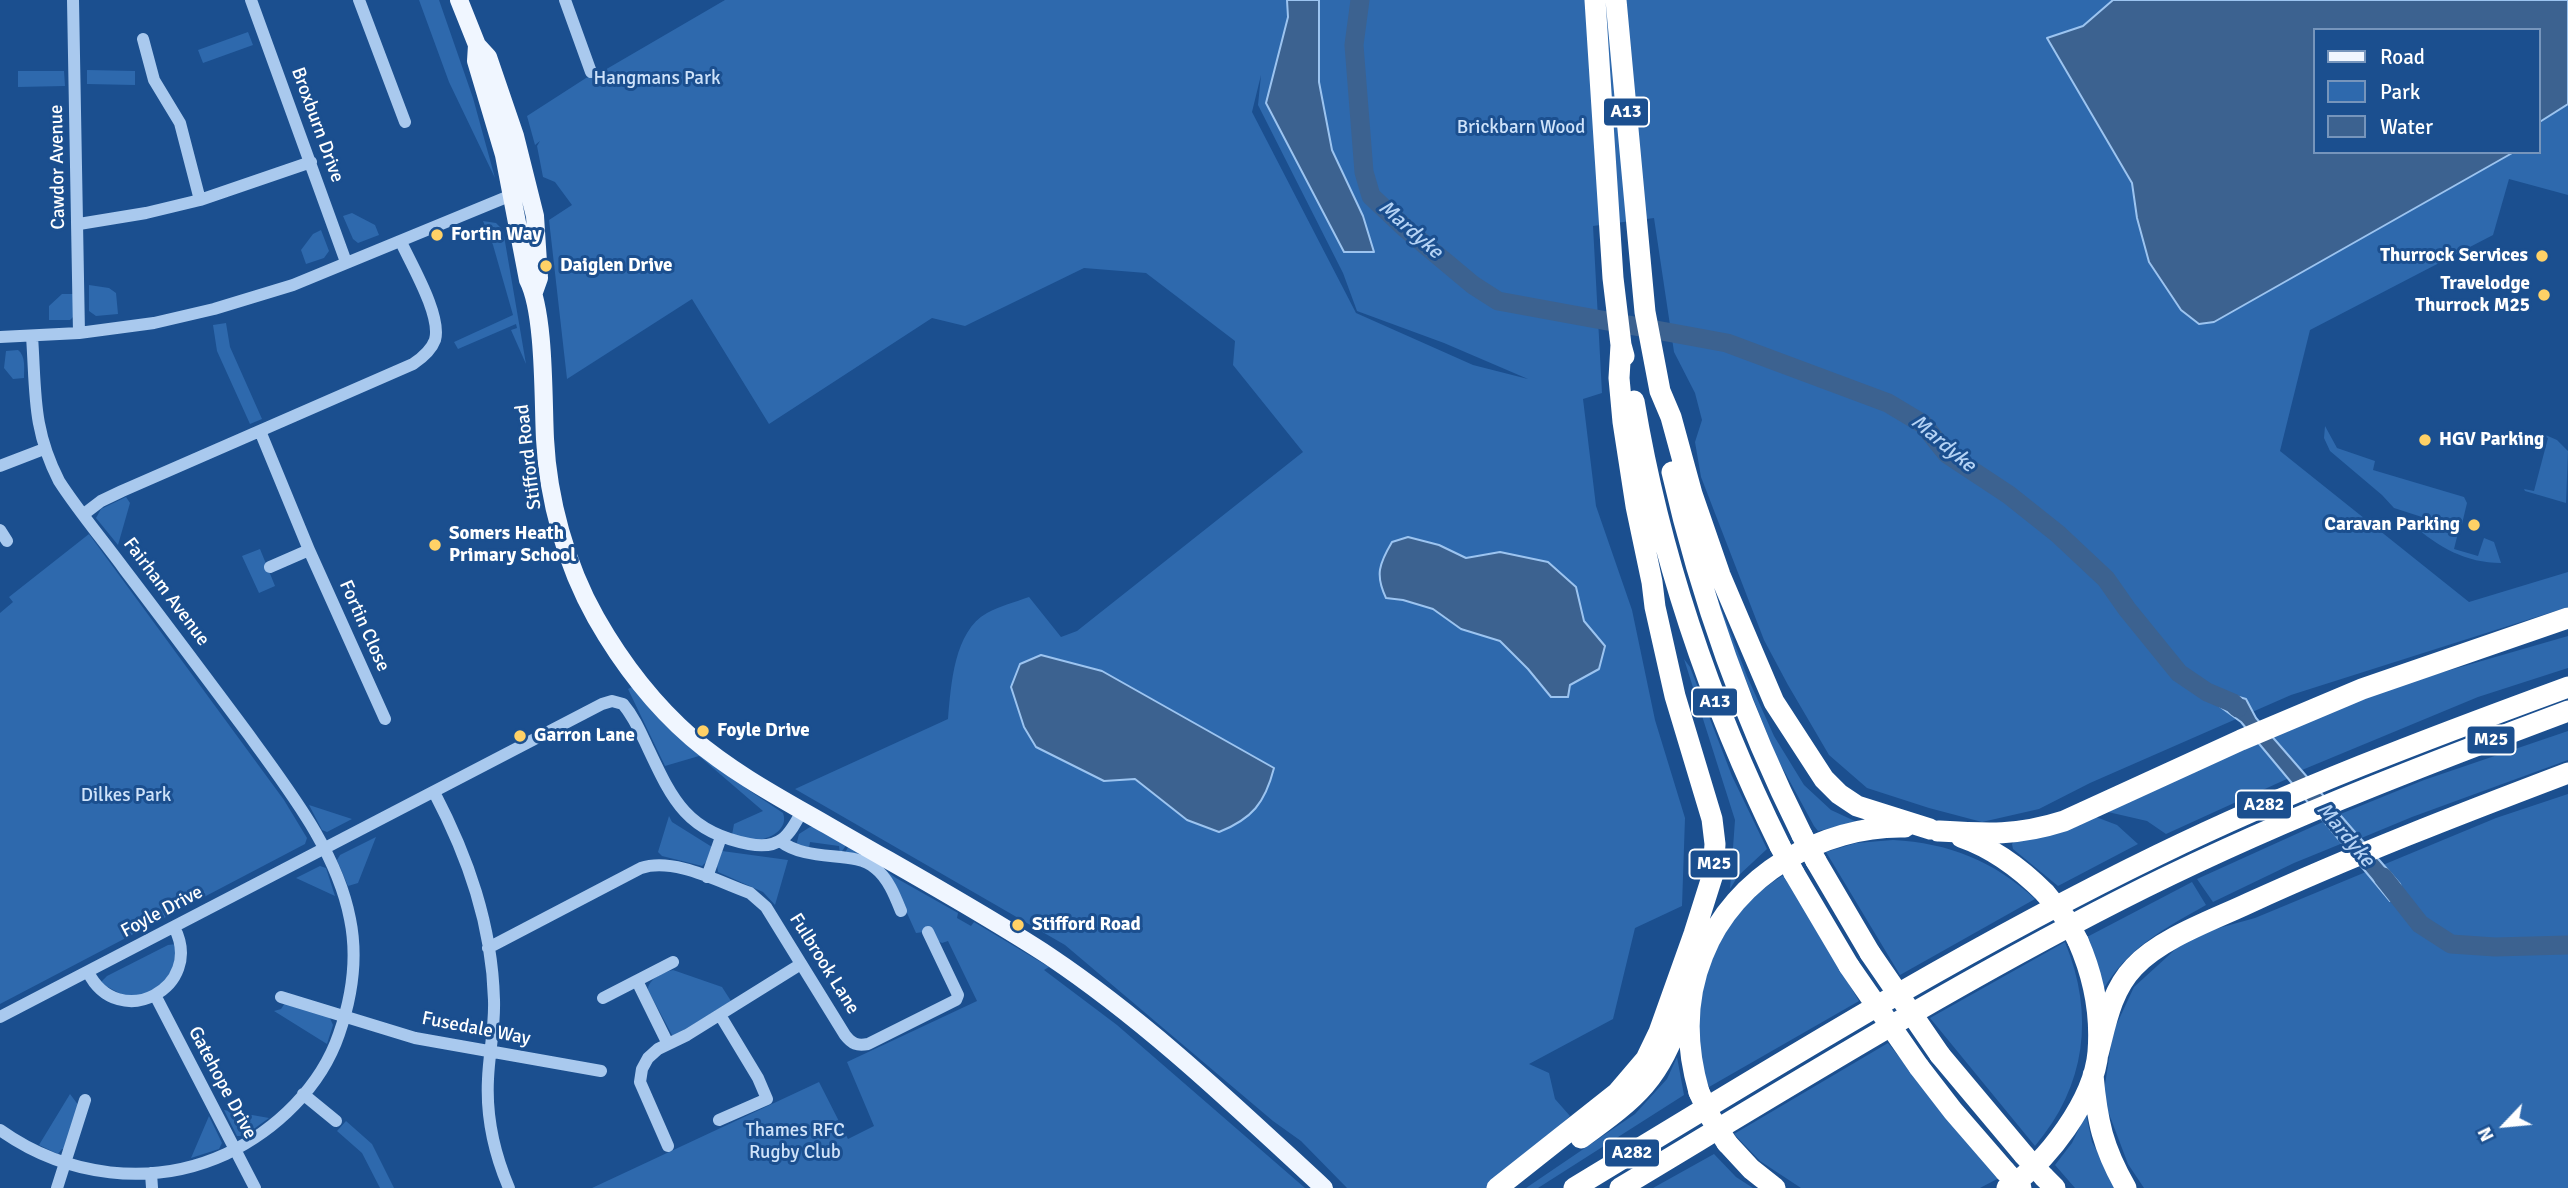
<!DOCTYPE html>
<html>
<head>
<meta charset="utf-8">
<style>
	body { margin:0 }
	#map { position:relative; width:2568px; height:1188px; overflow:hidden; background:#1b4f8f; font-family:Signika,sans-serif }
	canvas { display:block }
	.legend { position:absolute; left:2313px; top:28px; width:228px; height:126px; box-sizing:border-box; background:#1b4f8f; border:2px solid #7695bc; margin:0; padding:9px 12px; list-style:none; font-size:21px; color:#fff }
	.legend li { display:flex; align-items:center; gap:14px; height:35px }
	.legend b { width:35px; border:2px solid #7695bc }
	.north { position:absolute; left:2470px; top:1090px; width:70px; height:70px; -webkit-text-stroke:5px #1b4f8f; paint-order:stroke; rotate:244deg; font-size:19px; font-weight:700; line-height:28px; text-align:center; color:#fff }
	.north::after { content:''; display:block; margin:auto; width:24px; height:32px; background:#fff; clip-path:polygon(50% 0,100% 100%,50% 72%,0 100%) }
</style>
</head>
<body>
<div id="map">
<canvas width="2568" height="1188"></canvas>
<ul class="legend">
<li><b style="height:9px;background:#f0f6ff"></b>Road</li>
<li><b style="height:19px;background:#2e69ad"></b>Park</li>
<li><b style="height:19px;background:#3c6290"></b>Water</li>
</ul>
<div class="north">N</div>
</div>
<script>
const c = document.querySelector('canvas').getContext('2d');
c.lineJoin = 'round';
function fillPath(path, color) { c.fillStyle = color; c.fill(path, 'evenodd'); }
function strokePath(path, color, width, dash) { c.strokeStyle = color; c.lineWidth = width; c.lineCap = dash ? 'butt' : 'round'; c.setLineDash(dash || []); c.stroke(path); }
function drawText(font, color, halo, rows, align = 'center') {
  c.font = font + ' Signika,sans-serif'; c.lineWidth = 6; c.setLineDash([]); c.textBaseline = 'middle'; c.strokeStyle = halo; c.fillStyle = color; for (const [text, x, y, turn = 0] of rows) {
    c.save(); c.translate(x, y); c.rotate((+turn || 0) * Math.PI / 180); c.textAlign = isNaN(turn) ? turn : align; if (halo) c.strokeText(text, 0, 0); c.fillText(text, 0, 0); c.restore();
  }
}
const green = new Path2D(`
	M419,0H439L473,98L495,178L449,82Z
	M725,0H2113L2083,26L2047,38L2132,183L2137,218L2149,262L2199,324L2214,322L2514,152H2538V123L2568,104V195L2509,179L2493,235L2310,330L2280,451L2469,602L2568,572V607L2291,695L2090,783L2039,809L1982,822L1929,808L1867,788L1829,755L1788,685L1764,640L1701,477L1695,442L1702,420L1695,393L1674,352L1654,218L1593,226L1602,393L1583,399L1596,506L1632,610L1655,720L1685,818L1682,906L1635,928L1613,1019L1529,1064L1549,1073L1555,1099L1570,1116L1528,1155L1488,1188H1347L1301,1141L1273,1121L1065,945L795,789L948,719C951,685 954,631 987,613C1000,606 1015,602 1029,597L1061,637L1077,631L1303,452L1233,365L1235,341L1146,273L1084,268L965,326L932,318L769,424L692,299L567,379L549,220L572,205L555,182L543,177L537,146L540,141L535,145L527,116L586,78L598,74ZM1261,75L1258,105L1343,273L1357,311L1444,343L1528,379L1473,365L1356,313L1252,112ZM1439,545L1466,558L1500,552L1576,587L1584,621L1605,646L1570,685L1551,697L1528,669L1500,641L1461,629L1433,609L1403,600Z
	M248,32L253,45L203,63L198,50Z
	M87,70L135,71V85L87,84Z
	M18,71H64L65,86L18,87Z
	M352,213L375,225L379,235L358,243L353,239L343,216Z
	M483,221L496,223L503,230L526,364L511,330L517,328L516,324L458,349L454,342L513,315L493,245Z
	M321,230L329,251L324,258L306,264L301,250L313,234Z
	M89,285L109,288L116,293L118,314L96,316L89,311Z
	M62,294H74L75,315L70,320H49V306Z
	M226,323L230,347L262,419L250,424L217,351L213,325Z
	M18,350C26,356 24,369 24,378L13,379L4,368L6,351Z
	M2325,426L2337,448L2375,461L2373,470L2464,497L2467,503L2462,524L2425,518L2394,508L2382,495L2330,451L2324,438Z
	M2541,433L2557,440L2568,451L2566,503L2525,491L2524,489L2534,491L2548,438L2540,435Z
	M126,497L130,503L118,545L96,518L101,509Z
	M2412,524L2458,533L2454,549L2478,556L2484,538L2494,542L2501,563C2466,563 2438,547 2412,524Z
	M89,534L284,800L307,838L305,844L0,1004V613L13,602L9,597Z
	M260,549L275,586L259,593L242,556Z
	M1712,584L1747,676L1774,736L1804,785L1831,810L1857,822L1818,831L1814,826L1776,756L1730,640Z
	M2568,636V668L2478,697L2302,770L2273,738L2288,729L2402,684Z
	M1684,659L1690,667L1732,776L1767,849L1738,876L1730,889L1735,820Z
	M634,686L701,753L747,789L783,813C789,829 770,840 754,840C747,840 739,837 732,835L734,824L763,811L699,756L665,766L628,689Z
	M2568,731V760L2412,817L2359,839L2338,815L2424,780Z
	M2258,742L2289,778L2166,834L2147,821L2108,812Z
	M2568,794V1188H2144L2128,1164L2103,1098L2113,1032L2134,987L2190,936L2255,918L2496,818Z
	M309,805L352,819L327,832L322,830Z
	M2088,814L2117,825L2138,844L2058,886L2013,849L2012,844L2015,840Z
	M669,816L672,822L712,847L707,861L702,866L662,856L658,852Z
	M2325,821L2343,843L2294,863L2213,902L2197,879Z
	M810,827H815L847,844L840,854L839,846L810,842L809,848L798,846L797,842L799,834Z
	M376,837L358,883L348,886L337,860L340,855Z
	M1893,840C1949,843 1994,861 2035,899L1900,975L1826,852L1856,843Z
	M849,845L896,878L958,913L957,918L971,926L974,922L1049,967L1044,970L1117,1025L1305,1188H592L819,1082L848,1139L874,1126L847,1062L977,1001L948,941L942,943L936,940L932,931L916,933L902,902L881,869L844,855Z
	M722,851L788,860L775,905L763,892L718,872L717,865Z
	M320,866L326,868L335,896L296,878Z
	M1784,875L1859,1001L1709,1087C1682,1010 1711,917 1784,875Z
	M2192,882L2206,905C2164,929 2128,947 2103,990L2087,937Z
	M2065,942C2095,1015 2086,1086 2035,1146L1930,1018Z
	M176,944L174,967L161,986L144,995H123L100,983L107,976L168,945Z
	M673,970L722,987L731,1001L676,1035H672L648,990C648,979 664,972 673,970Z
	M285,1003L329,1016L333,1025L327,1044L274,1011L281,1009Z
	M1888,1043L1946,1116L1999,1178L1980,1188H1801L1760,1161L1734,1134Z
	M1677,1057L1684,1095L1538,1188H1526L1635,1114L1667,1079Z
	M70,1094L79,1106L66,1150L62,1149L58,1154L39,1145Z
	M224,1110L269,1118L244,1136H237Z
	M2086,1114L2092,1142L2117,1188H2075L2055,1165L2072,1143Z
	M209,1116L222,1143L219,1149L191,1158Z
	M346,1121L372,1144L394,1188H380L362,1153L337,1131Z
	M1714,1154L1736,1177L1753,1188H1653Z`);
const water = new Path2D(`
	M1287,0H1319V82L1332,150L1363,216L1374,252H1344L1266,103L1288,17Z
	M2113,0H2568V104L2538,123V30H2314V152H2514L2214,322L2199,324L2181,310L2149,262L2137,218L2132,183L2047,38L2083,26Z
	M1408,537L1439,545L1466,558L1500,552L1548,562L1576,587L1584,621L1605,646L1599,669L1570,685L1568,697H1551L1528,669L1500,641L1461,629L1433,609L1403,600L1386,598C1375,575 1379,564 1392,542Z
	M1041,655L1102,671L1274,768C1265,803 1252,819 1219,832L1187,820L1135,779L1104,781L1036,747L1024,727L1011,687L1020,664Z
	M2222,692L2246,699L2256,718L2400,884L2403,892L2390,901L2241,722L2211,700Z`);
const river = new Path2D(`
	M1360,0L1354,45L1364,172L1371,196L1406,229L1473,285L1498,301L1727,343L1888,403L1923,424L1947,454L2009,495L2058,534L2106,579L2127,609L2179,673L2207,692L2233,703L2238,708
	M2383,877L2420,924L2451,944L2495,947L2568,945`);
const minor = new Path2D(`
	M73,0L79,333
	M251,0L346,262
	M359,0L405,122
	M565,0L591,72
	M143,39L154,80L180,123L200,200
	M79,224L146,213L200,200L311,162
	M0,337L79,333L154,323L214,309L293,285L519,192
	M260,431L309,550L385,719
	M0,466L44,449
	M84,514L101,501L122,491L413,364C422,358 431,351 435,340C442,316 411,264 401,242
	M0,530L7,541
	M270,567L309,550
	M434,792C468,857 492,925 494,1000C495,1027 489,1053 488,1079C486,1117 494,1153 509,1188
	M780,841C808,863 855,850 875,868C888,878 895,896 901,911
	M707,877L721,837
	M488,948L641,868C674,857 719,882 750,893L766,907L845,1035C852,1044 857,1046 868,1044L956,1000L958,995L928,932
	M88,972C118,1033 206,988 174,927
	M637,981L668,1044
	M155,995L255,1188
	M281,997L415,1038L601,1071
	M603,998L673,962
	M0,1017L602,704L612,701L623,704C634,717 640,731 647,746C672,799 686,832 749,844C780,850 789,836 802,811
	M303,1094L336,1121
	M719,1120L767,1099L758,1078L720,1015
	M0,1130C66,1177 152,1188 226,1154C276,1130 321,1087 339,1034C352,997 358,958 350,919C337,851 289,791 249,735C208,680 167,625 125,570C103,540 79,512 59,481C32,428 36,393 32,336
	M668,1146L640,1082L642,1069L648,1058L658,1049L687,1035L801,964
	M151,1173L152,1188
	M57,1188L85,1100`);
const major = new Path2D(`
	M459,0L477,45L488,57L515,136L535,216L539,278L534,292
	M477,45L476,61L504,155L528,280C545,313 543,400 545,439C548,499 566,565 596,618C621,662 653,704 692,738C733,773 780,798 827,825C901,868 977,909 1049,956C1149,1023 1236,1107 1324,1188`);
const highway = new Path2D(`
	M1595,0L1613,278L1621,345L1624,356
	M1616,0L1645,312L1660,391L1671,417L1692,494L1720,575L1774,702L1824,779L1839,794L1857,806L1930,829
	M1634,401C1660,557 1710,704 1780,846
	M1672,472C1701,599 1744,719 1802,835
	M1938,831C1987,834 2017,836 2064,821L2241,740L2362,689L2568,618
	M1961,837C1993,848 2021,869 2045,893
	M1816,861L1870,953
	M1794,873L1849,966
	M2098,1054C2106,1023 2111,991 2134,967C2161,938 2213,920 2249,903C2354,855 2460,814 2568,773
	M1940,1055L2024,1155
	M1919,1067L1953,1111L2005,1171
	M2093,1075C2097,1121 2103,1148 2126,1188
	M1699,1092C1686,1047 1685,999 1703,955C1734,876 1822,825 1905,827
	M1581,1138C1640,1095 1658,1081 1683,1011
	M1727,1143L1751,1169L1775,1188
	M2044,1177L2055,1188
	M1497,1188L1617,1093L1646,1059L1659,1032L1694,934L1713,874L1715,844L1712,819L1675,696L1655,607L1652,582L1636,506L1623,422L1619,378L1621,345
	M1574,1188C1766,1072 1956,953 2158,855C2291,790 2429,738 2568,687
	M1620,1188C1785,1089 1949,987 2120,900C2265,826 2416,768 2568,711
	M2007,1188C2047,1163 2094,1100 2098,1052C2101,1014 2093,975 2078,941`);
const highwayBridge = new Path2D(`
	M1802,835L1816,861
	M1780,846L1794,873
	M2045,893L2067,920L2078,941
	M1870,953L1940,1055
	M1849,966L1919,1067
	M1699,1092L1711,1118L1727,1143
	M2024,1155L2044,1177
	M2005,1171L2021,1188`);
const markers = [
	[437,235,7,"#ffd166"],
	[2542,256,7,"#ffd166"],
	[546,266,7,"#ffd166"],
	[2544,295,7,"#ffd166"],
	[2425,440,7,"#ffd166"],
	[2474,525,7,"#ffd166"],
	[435,545,7,"#ffd166"],
	[703,731,7,"#ffd166"],
	[520,736,7,"#ffd166"],
	[1018,925,7,"#ffd166"]
];
const shields = [
	[1626,112,46],
	[1715,702,46],
	[2491,740,49],
	[2264,805,56],
	[1714,864,49],
	[1632,1153,56]
];
const shieldNames = [
	["A13",1626,112],
	["A13",1715,702],
	["M25",2491,740],
	["A282",2264,805],
	["M25",1714,864],
	["A282",1632,1153]
];
const parkNames = [
	["Hangmans Park",657,79],
	["Brickbarn Wood",1521,128],
	["Dilkes Park",126,796],
	["Thames RFC",795,1131],
	["Rugby Club",795,1153]
];
const streetNames = [
	["Broxburn Drive",317,125,70],
	["Cawdor Avenue",58,167,-91],
	["Stifford Road",529,457,-97],
	["Fairham Avenue",166,592,53],
	["Fortin Close",364,626,66],
	["Foyle Drive",162,912,-28],
	["Fulbrook Lane",824,964,58],
	["Fusedale Way",476,1029,11],
	["Gatehope Drive",222,1083,62]
];
const poiNames = [
	["Fortin Way",451,235],
	["Thurrock Services",2528,256,"right"],
	["Daiglen Drive",560,266],
	["Travelodge",2530,284,"right"],
	["Thurrock M25",2530,306,"right"],
	["HGV Parking",2439,440],
	["Caravan Parking",2460,525,"right"],
	["Somers Heath",449,534],
	["Primary School",449,556],
	["Foyle Drive",717,731],
	["Garron Lane",534,736],
	["Stifford Road",1032,925]
];
const waterNames = [
	["Mardyke",1410,230,41],
	["Mardyke",1943,444,40],
	["Mardyke",2345,835,50]
];
fillPath(green, '#2e69ad');
fillPath(water, '#3c6290');
strokePath(water, '#9cc4f0', 2);
strokePath(river, '#3c6290', 19);
strokePath(minor, '#a9c9ee', 12);
strokePath(major, '#f0f6ff', 18);
strokePath(highway, '#fff', 21);
strokePath(highwayBridge, '#fff', 21);
for (const [x, y, r, color] of markers) { const dot = new Path2D(); dot.arc(x, y, r, 0, 2 * Math.PI); c.fillStyle = color; c.fill(dot); strokePath(dot, '#1b4f8f', 2.5); }
for (const [x, y, w] of shields) { const box = new Path2D(); box.roundRect(x - w / 2, y - 14.5, w, 29, 5); c.fillStyle = '#1b4f8f'; c.fill(box); strokePath(box, '#fff', 2); }
drawText('bold 18px', '#fff', null, shieldNames);
drawText('19px', '#cfe3fa', '#1b4f8f', parkNames);
drawText('19px', '#fff', '#1b4f8f', streetNames);
drawText('bold 19px', '#fff', '#1b4f8f', poiNames, 'left');
drawText('italic 21px', '#b5d3f5', '#1b4f8f', waterNames);
</script>
</body>
</html>
